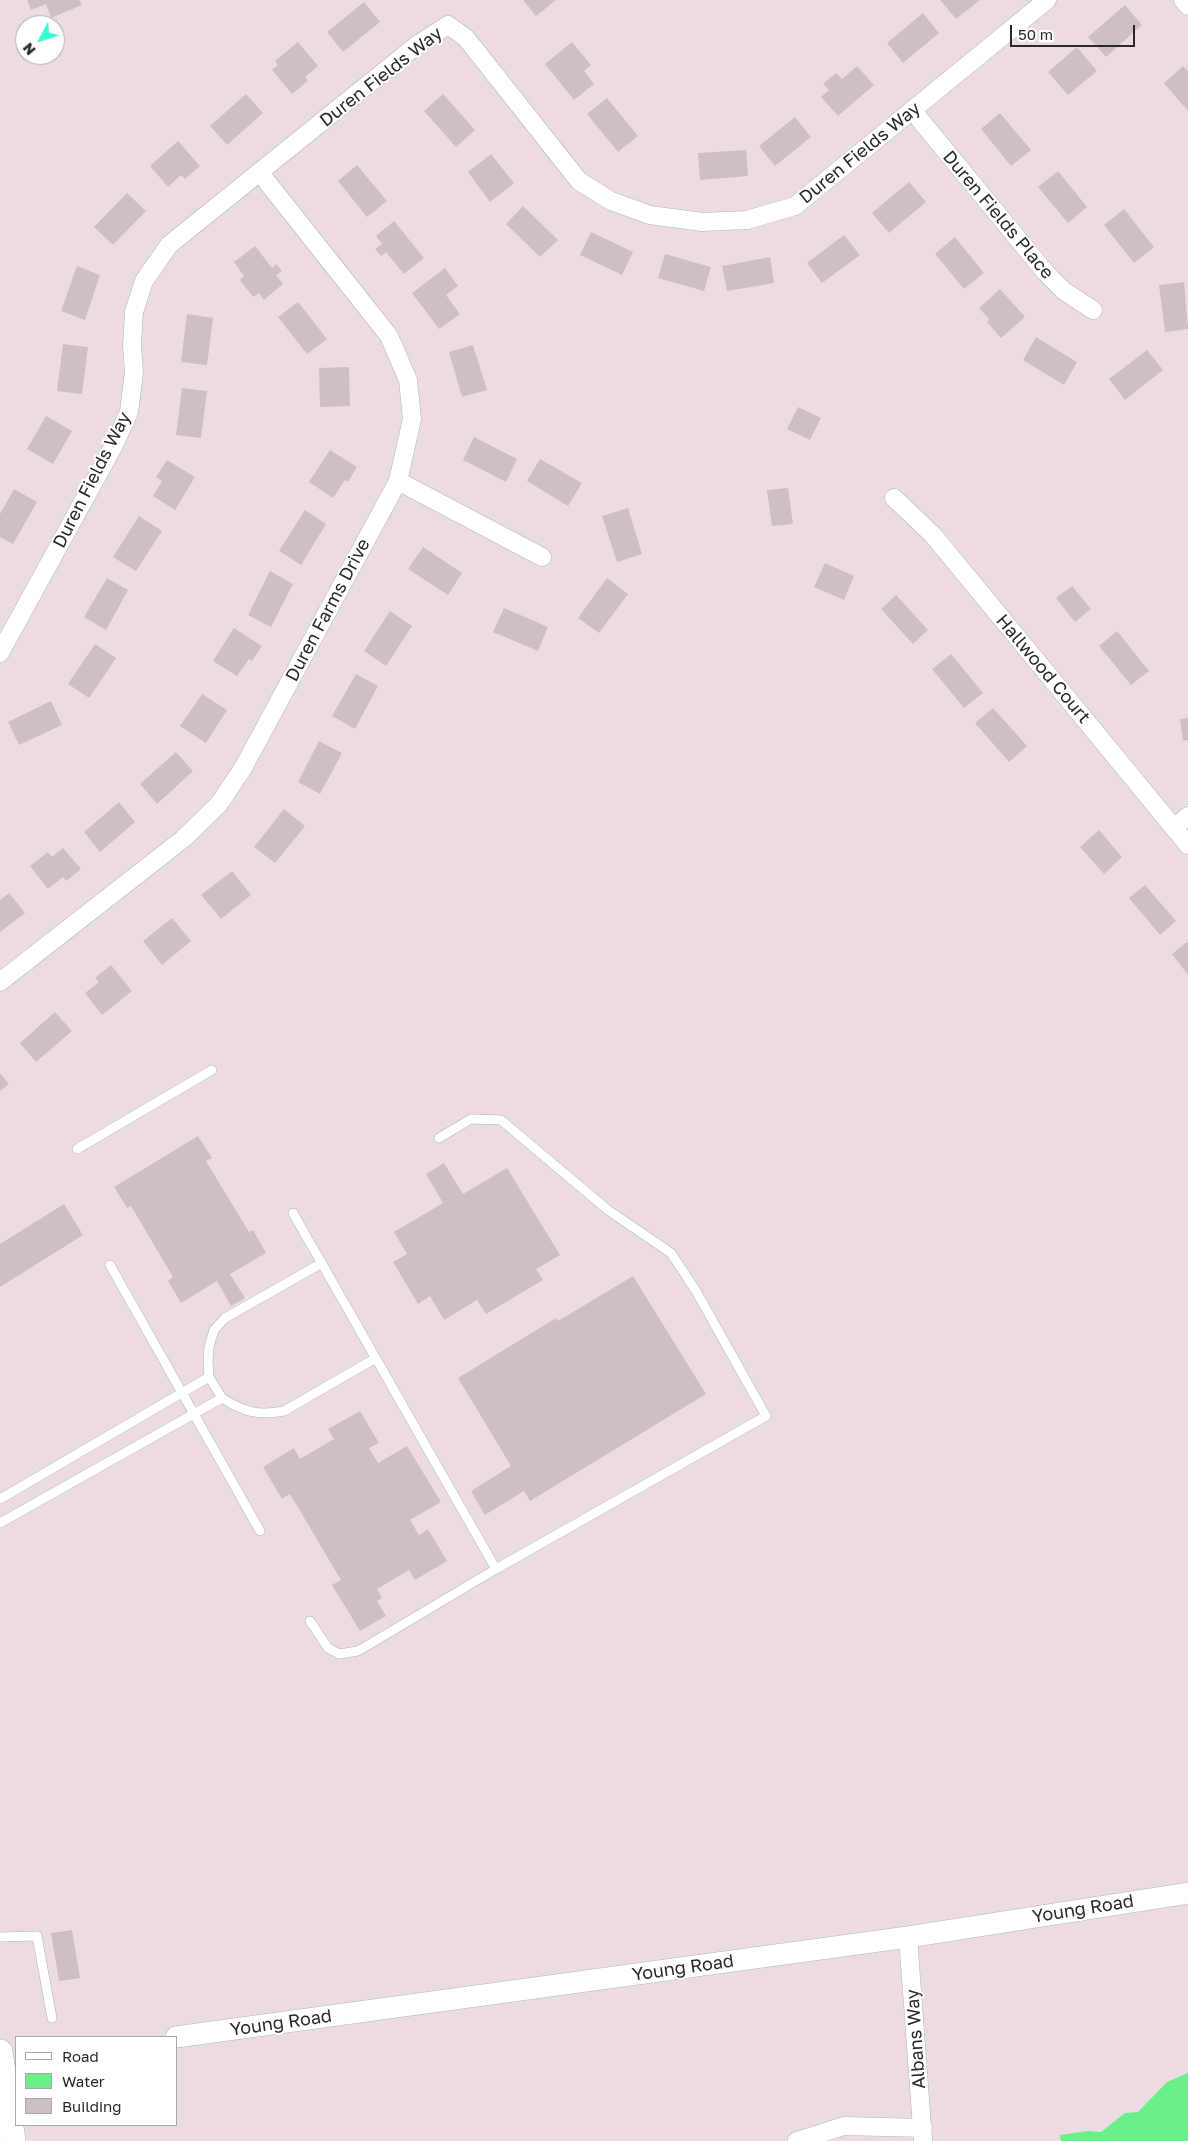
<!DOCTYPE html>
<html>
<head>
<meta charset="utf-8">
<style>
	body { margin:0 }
	#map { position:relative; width:1188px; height:2141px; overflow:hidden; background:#ecdbe3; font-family:"Golos Text",sans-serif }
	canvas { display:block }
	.legend { position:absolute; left:15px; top:2036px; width:162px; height:90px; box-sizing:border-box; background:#fff; border:1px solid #a9a9a9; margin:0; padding:6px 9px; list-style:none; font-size:15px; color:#292929 }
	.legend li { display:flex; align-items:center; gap:10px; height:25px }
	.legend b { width:25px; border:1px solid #a9a9a9 }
	.north { position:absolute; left:15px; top:15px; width:50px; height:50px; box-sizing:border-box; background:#fff; border:1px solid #a9a9a9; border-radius:50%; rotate:230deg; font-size:14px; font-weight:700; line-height:20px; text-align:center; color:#292929 }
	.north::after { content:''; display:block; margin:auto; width:18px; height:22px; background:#37fdcf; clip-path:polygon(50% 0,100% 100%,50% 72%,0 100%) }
	.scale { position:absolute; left:1010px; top:25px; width:125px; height:22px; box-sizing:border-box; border:2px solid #292929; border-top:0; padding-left:6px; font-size:15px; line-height:18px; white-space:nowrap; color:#292929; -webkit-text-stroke:4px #fff; paint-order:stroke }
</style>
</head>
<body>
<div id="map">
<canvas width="1188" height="2141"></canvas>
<ul class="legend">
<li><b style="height:6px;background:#fff"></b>Road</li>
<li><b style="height:14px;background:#6bf089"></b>Water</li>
<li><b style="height:14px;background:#cebfc6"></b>Building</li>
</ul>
<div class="north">N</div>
<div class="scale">50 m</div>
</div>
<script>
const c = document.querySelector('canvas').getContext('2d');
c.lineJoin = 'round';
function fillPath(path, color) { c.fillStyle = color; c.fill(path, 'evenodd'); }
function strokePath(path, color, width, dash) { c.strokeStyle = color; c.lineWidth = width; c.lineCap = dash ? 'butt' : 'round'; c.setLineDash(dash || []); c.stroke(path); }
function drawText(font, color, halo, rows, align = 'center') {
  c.font = font + ' "Golos Text",sans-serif'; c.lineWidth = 4; c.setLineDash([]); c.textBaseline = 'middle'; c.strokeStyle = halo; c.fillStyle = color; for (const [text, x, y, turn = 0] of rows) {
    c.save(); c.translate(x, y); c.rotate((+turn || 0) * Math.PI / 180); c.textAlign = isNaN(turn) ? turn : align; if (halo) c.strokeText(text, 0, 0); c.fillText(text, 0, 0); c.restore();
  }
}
const water = new Path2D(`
	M1188,2073V2141H1061L1060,2135L1088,2131L1101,2132L1125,2113L1138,2112L1167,2082Z`);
const building = new Path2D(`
	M27,0H79L82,5L51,18L46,4L31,10Z
	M523,0H556L536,16Z
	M940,0H980L956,19Z
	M364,2L380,22L343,52L327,32Z
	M1125,5L1142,25L1106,57L1088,37Z
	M923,13L939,33L903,63L887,43Z
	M298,42L318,66L305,77L308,81L292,94L272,70L278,65L275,61Z
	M572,42L591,65L584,71L594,84L574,100L545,64Z
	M1077,47L1097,71L1068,95L1048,72Z
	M857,66L874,85L838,116L821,97L829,90L823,84L836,73L842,79Z
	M1183,66L1188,71V111L1164,83Z
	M246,94L263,113L227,145L210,126Z
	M443,94L475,130L456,147L424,111Z
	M607,98L638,136L618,152L587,114Z
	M1000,113L1031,150L1011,166L981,129Z
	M795,117L811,137L775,166L759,146Z
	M178,141L200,166L185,179L181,175L168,187L150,166Z
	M746,150L748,176L700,180L698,153Z
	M491,154L514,183L490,202L468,172Z
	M357,165L387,201L367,217L338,181Z
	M1058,171L1087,207L1068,223L1038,187Z
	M909,182L926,202L889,233L872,213Z
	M127,193L146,211L113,245L94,227Z
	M523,206L558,240L540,257L506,224Z
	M1124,209L1154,247L1134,263L1104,225Z
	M394,221L424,258L404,274L386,252L381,256L375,249L382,244L376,236Z
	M591,232L633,252L622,275L580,255Z
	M844,235L860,255L822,283L807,263Z
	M955,237L984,273L964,289L935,254Z
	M255,246L272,268L276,264L282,271L276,275L283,284L264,300L259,293L253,297L240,280L244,276L234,262Z
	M665,254L711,267L704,291L658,278Z
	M770,257L774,283L727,291L722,266Z
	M77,266L100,275L85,320L61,311Z
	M445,268L458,286L446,295L460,314L439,329L412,293Z
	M1184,282L1188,329L1165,332L1159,285Z
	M1000,289L1025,317L1001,338L987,322L989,319L979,308Z
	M298,302L327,339L307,354L278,317Z
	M187,314L213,318L207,365L181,362Z
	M1036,337L1077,362L1064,385L1023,360Z
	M63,344L88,347L82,394L57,391Z
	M473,345L487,390L462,397L449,352Z
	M1147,350L1163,370L1125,400L1109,379Z
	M349,367L350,406L320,407L319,368Z
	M182,388L207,391L201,438L176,435Z
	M798,407L821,418L810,440L787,429Z
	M46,416L72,431L53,464L27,449Z
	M474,437L517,459L506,482L463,460Z
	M330,450L357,467L348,482L345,480L333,498L309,482Z
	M540,459L582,483L568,506L527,481Z
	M167,460L195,477L175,510L153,496L162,481L156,477Z
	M788,488L793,524L772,526L767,490Z
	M14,489L37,502L13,544L0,537V514Z
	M628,508L642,554L617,562L602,516Z
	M305,510L326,524L301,565L279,551Z
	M139,516L162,531L136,571L113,557Z
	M423,547L462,573L448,595L408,569Z
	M825,563L854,576L844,600L814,587Z
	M270,571L293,584L271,627L248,615Z
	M107,578L128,590L106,630L84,617Z
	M607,578L628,594L599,633L578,618Z
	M1072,586L1091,609L1075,622L1056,598Z
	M896,595L928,630L913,644L881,609Z
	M504,608L548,627L538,651L493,632Z
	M390,611L412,626L386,666L364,651Z
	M234,628L262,646L252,661L249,659L237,676L213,661Z
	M1117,631L1149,671L1131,685L1099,646Z
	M95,644L116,658L89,698L68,684Z
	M951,654L983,693L964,708L932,669Z
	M356,674L378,686L355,729L332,716Z
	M202,694L227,710L206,743L180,726Z
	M51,701L62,725L19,745L8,722Z
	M993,708L1027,746L1009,762L975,723Z
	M1188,718V740L1183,741L1180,719Z
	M319,741L342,753L320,794L298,782Z
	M176,752L193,771L157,804L140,784Z
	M119,802L135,822L100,852L84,832Z
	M284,809L305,826L275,863L254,847Z
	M1099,830L1122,857L1104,874L1080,847Z
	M63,848L81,869L66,881L63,877L48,889L30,866L48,852L52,857Z
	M232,871L251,895L221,919L201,895Z
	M1145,885L1176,921L1160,935L1129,898Z
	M9,893L25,913L0,932V900Z
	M172,918L191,941L162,965L143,941Z
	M1188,941V975L1172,954Z
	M111,965L132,991L102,1015L85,993L99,982L95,978Z
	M55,1012L72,1031L36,1062L20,1043Z
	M0,1073L9,1084L0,1091Z
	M198,1136L212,1158L206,1161L249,1232L253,1230L266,1253L230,1274L245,1298L231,1306L217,1281L181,1303L168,1281L173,1277L131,1206L127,1208L114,1187Z
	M444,1163L463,1194L507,1168L560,1255L536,1269L543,1280L486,1314L477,1300L444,1320L430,1296L418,1304L393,1262L407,1254L394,1232L443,1203L426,1174Z
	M64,1204L83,1235L0,1287V1244Z
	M633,1276L706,1394L530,1501L524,1491L485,1515L471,1491L511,1466L458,1378L556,1318L558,1321Z
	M360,1411L379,1443L369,1448L378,1463L407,1446L441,1502L410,1520L419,1535L428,1529L447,1561L415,1580L409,1570L377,1589L382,1598L377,1601L386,1616L360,1631L332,1585L341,1580L290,1494L282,1499L263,1467L294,1448L300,1459L334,1439L328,1429Z
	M72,1930L80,1978L59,1981L51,1933Z`);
const service = new Path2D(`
	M439,1138L471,1119L501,1120L608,1210L671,1253L696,1291L766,1416L496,1569
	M77,1149L212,1070
	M293,1213L496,1569L358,1651L339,1654L328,1648L310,1621
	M110,1265L260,1531
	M222,1398L209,1377L208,1362L209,1347L214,1330L225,1318L322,1263
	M0,1499L209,1377
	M0,1523L222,1398C244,1412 258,1416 284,1411L376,1358
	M0,1937L37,1936L52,2018`);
const minor = new Path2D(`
	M1183,0L1188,6
	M912,110L1046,273L1064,291L1093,310
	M398,481L542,557
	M894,498L933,535L1188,845
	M0,653L113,447L129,412L134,372L132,346L134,312L144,281L169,245L417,45L448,25L466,38L579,181L611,201L650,215L702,222L747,220L795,206L1047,0
	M1174,828L1188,816
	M0,982L183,839L219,804L243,768L398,481L412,419L408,380L389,336L260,173
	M908,1937L923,2141
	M797,2141L844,2126L923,2128`);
const tertiary = new Path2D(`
	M176,2037L908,1937L1188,1893`);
const secondary = new Path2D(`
	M0,2052L13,2141`);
const streetNames = [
	["Duren Fields Way",381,77,-38],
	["Duren Fields Way",860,153,-39],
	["Duren Fields Place",998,215,50],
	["Duren Fields Way",92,480,-63],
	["Duren Farms Drive",328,610,-62],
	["Hallwood Court",1043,669,50],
	["Young Road",1083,1909,-9],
	["Young Road",683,1968,-8],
	["Young Road",281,2023,-8],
	["Albans Way",916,2039,-94]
];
fillPath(water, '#6bf089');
fillPath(building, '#cebfc6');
strokePath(service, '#abbab6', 10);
strokePath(minor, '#abbab6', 19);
strokePath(tertiary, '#abbab6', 22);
strokePath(secondary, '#abbab6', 26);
strokePath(service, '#fff', 9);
strokePath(minor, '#fff', 18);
strokePath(tertiary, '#fff', 21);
strokePath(secondary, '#fff', 25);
drawText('18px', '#292929', '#fff', streetNames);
</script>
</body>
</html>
